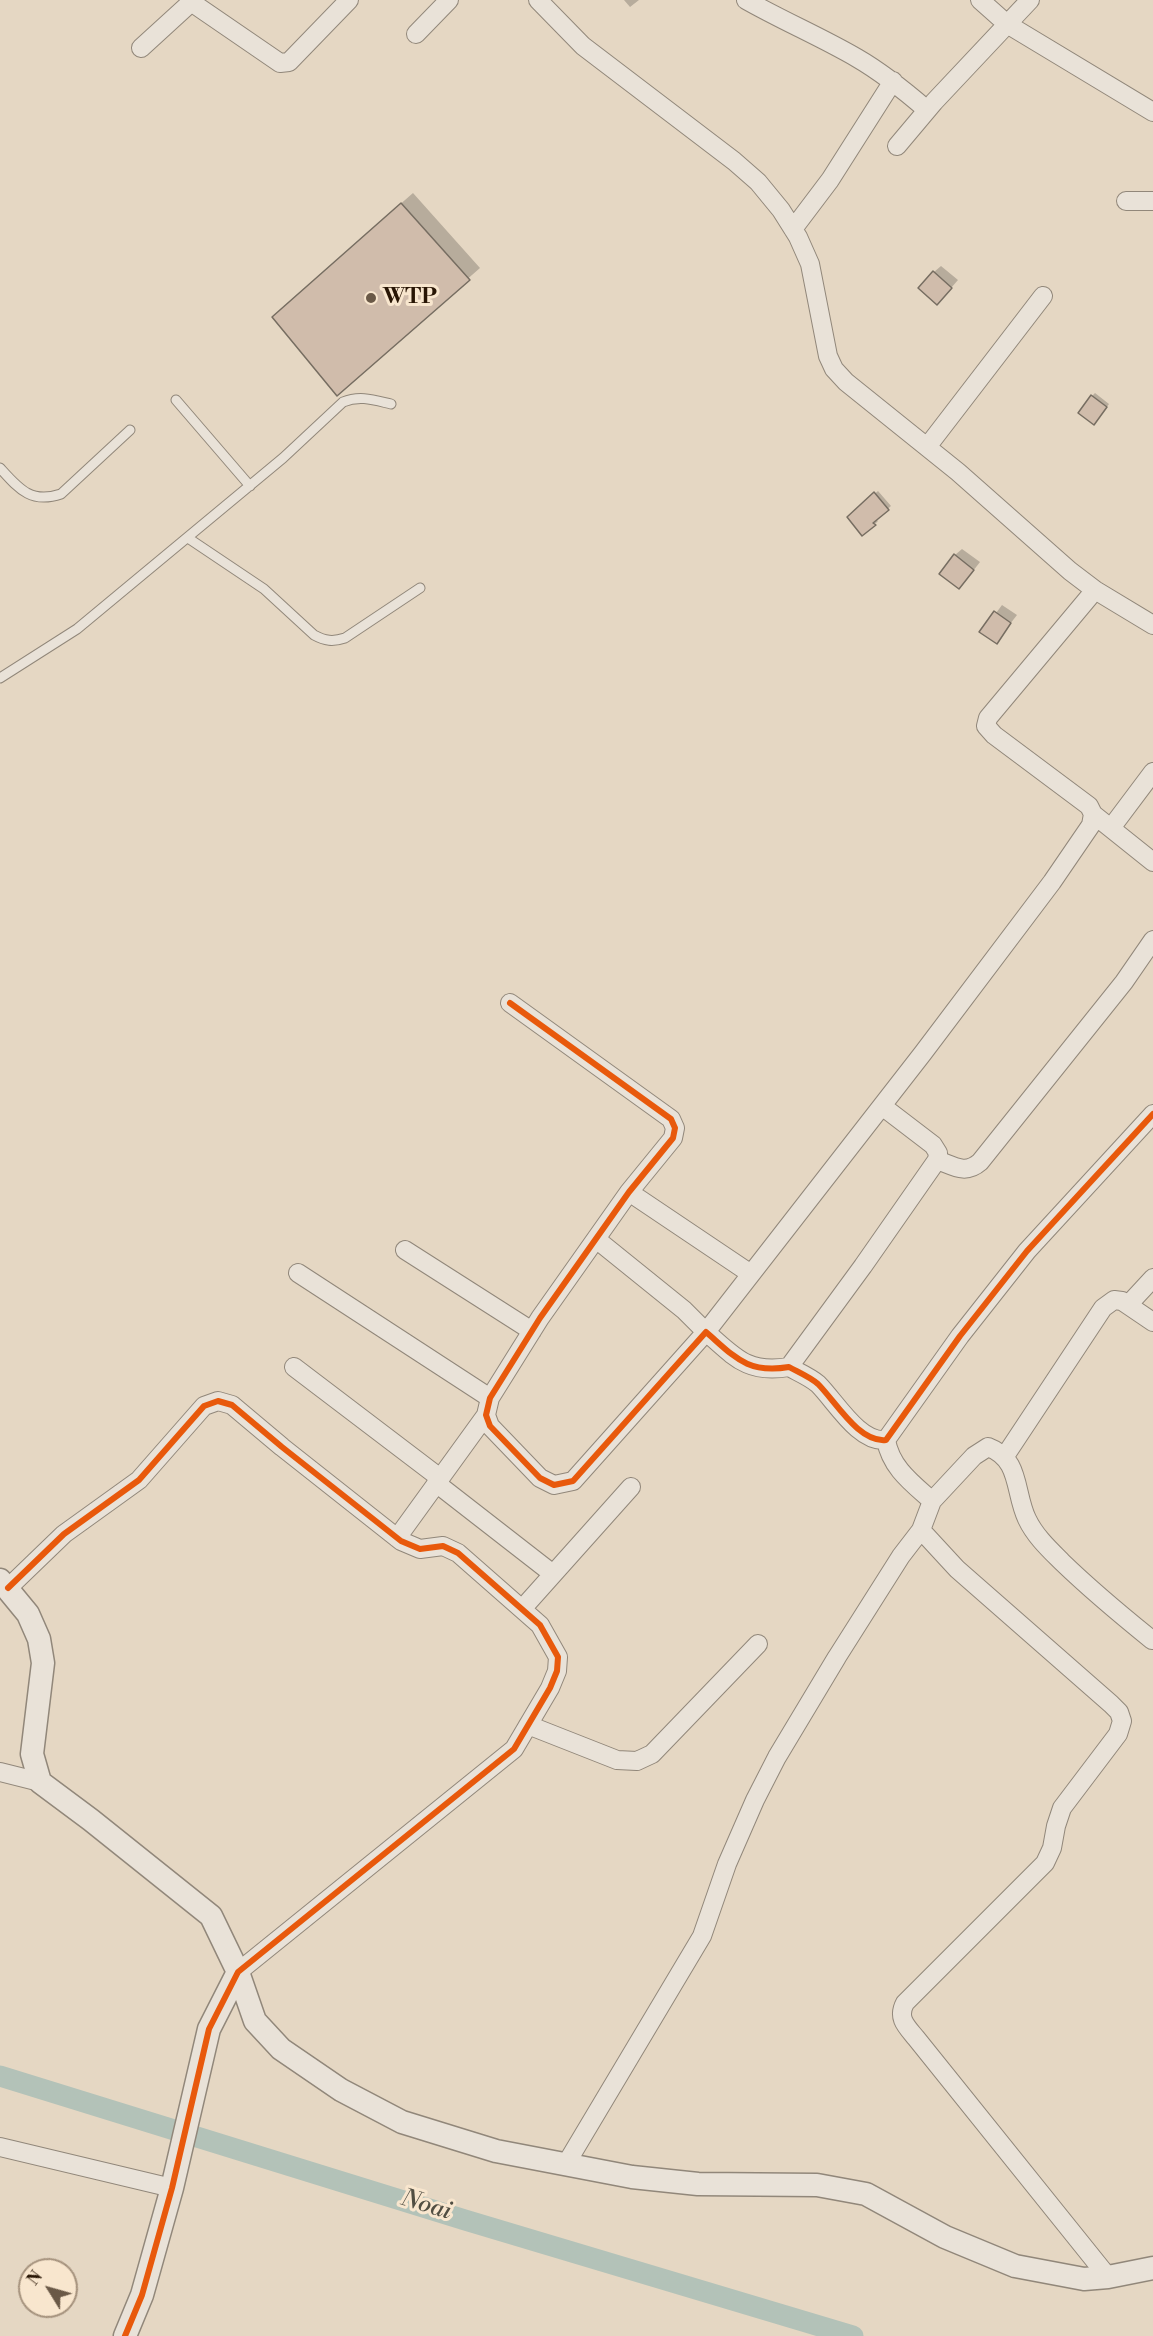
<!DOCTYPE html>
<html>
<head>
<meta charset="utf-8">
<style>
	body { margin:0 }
	#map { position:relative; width:1153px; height:2336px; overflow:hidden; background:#e5d7c3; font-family:"Libre Bodoni",serif }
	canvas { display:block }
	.north { position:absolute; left:18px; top:2258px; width:60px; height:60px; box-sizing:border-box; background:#f8e6ce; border:2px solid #a5927d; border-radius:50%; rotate:307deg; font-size:16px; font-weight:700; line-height:24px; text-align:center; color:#281504 }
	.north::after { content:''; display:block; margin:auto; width:21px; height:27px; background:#6a5947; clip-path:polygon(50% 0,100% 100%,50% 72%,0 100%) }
</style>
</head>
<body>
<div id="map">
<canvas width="1153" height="2336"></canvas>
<div class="north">N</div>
</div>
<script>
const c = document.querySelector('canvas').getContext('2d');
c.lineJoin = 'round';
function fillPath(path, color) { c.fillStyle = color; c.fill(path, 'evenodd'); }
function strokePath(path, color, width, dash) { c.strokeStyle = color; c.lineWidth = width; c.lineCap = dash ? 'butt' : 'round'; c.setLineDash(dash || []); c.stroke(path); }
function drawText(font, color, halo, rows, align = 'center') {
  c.font = font + ' "Libre Bodoni",serif'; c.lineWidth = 6; c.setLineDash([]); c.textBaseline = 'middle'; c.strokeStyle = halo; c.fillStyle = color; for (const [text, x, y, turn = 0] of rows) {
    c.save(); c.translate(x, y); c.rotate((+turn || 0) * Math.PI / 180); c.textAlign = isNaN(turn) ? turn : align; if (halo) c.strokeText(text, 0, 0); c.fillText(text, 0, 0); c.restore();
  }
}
const shadow = new Path2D(`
	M624,0H639L630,7Z
	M413,193L480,268L337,393L284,306Z
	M941,266L958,280L944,296L934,272Z
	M1095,393L1109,404L1097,420L1092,396Z
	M878,491L891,506L876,519L878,521L875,524L849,517Z
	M962,549L980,562L966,580L955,555Z
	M1002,605L1017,615L996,642L982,632Z`);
const canal = new Path2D(`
	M0,2076L465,2220L853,2336`);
const building = new Path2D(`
	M401,203L470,280L337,396L272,317Z
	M933,271L952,288L937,305L918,288Z
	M1091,395L1107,407L1094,425L1078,413Z
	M874,492L889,510L873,523L876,525L862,536L847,517Z
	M954,554L974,570L959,589L939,574Z
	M994,611L1011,623L997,644L979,632Z`);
const service = new Path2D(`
	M176,400L250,486
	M0,468C19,489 31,504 61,494L130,430
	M188,538L264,589L314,635C325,641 333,642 345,638L420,588
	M0,678L77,629L283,458L343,402C360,395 374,400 391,404`);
const minor = new Path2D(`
	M538,0L583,46L734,161L758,182L781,210L798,237L810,264L828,356L834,369L846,382L958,472L1070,571L1095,590L1153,625
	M746,0C783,21 821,37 857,58C883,73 905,91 927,110
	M980,0L1007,24L1153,112
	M416,34L449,0
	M141,48L188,5L194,4L280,63L289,62L349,0
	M897,146L934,102L1030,0
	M1126,201H1153
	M793,229L830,180L893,81
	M927,447L1043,296
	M1093,814L1153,862
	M1111,828L1153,772
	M510,1003L671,1119L675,1128L673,1138L629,1192L540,1318L490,1398L486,1415L490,1426L540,1478L554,1485L573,1481L706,1332C735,1357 747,1374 789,1367C798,1372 810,1377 818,1384C836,1402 859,1443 886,1440L960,1336L1027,1251L1153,1114
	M937,1160C954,1166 965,1175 980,1162L1124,982L1153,940
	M629,1192L751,1274
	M596,1239L684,1310L706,1332L923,1053L1052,882L1091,825L1093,814L1089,806L994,735L986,726L988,718L1095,590
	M405,1250L532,1331
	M298,1273L490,1398
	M1128,1305L1153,1278
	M294,1367L440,1478
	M789,1367L863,1266L937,1160L938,1153L933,1145L882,1106
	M886,1440C891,1468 912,1483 932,1501L921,1530L957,1569L1111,1704L1119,1712L1122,1721L1118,1734L1062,1808L1056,1826L1052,1848L1045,1863L905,2003C897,2018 906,2026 916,2038L1108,2277
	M1005,1456L1103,1308L1114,1300L1122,1301L1153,1322
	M436,1483L553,1574
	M932,1501L974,1456L988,1447C1021,1459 1014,1492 1027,1519C1035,1536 1049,1549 1062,1562C1091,1590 1121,1615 1152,1640
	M397,1538L486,1415
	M8,1588L64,1534L139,1480L204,1406L218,1401L232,1405L282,1447L401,1541L420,1549L443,1546L458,1553L540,1625L558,1657L557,1671L550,1688L514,1749L238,1972
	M522,1609L631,1487
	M528,1725L617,1760L637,1761L652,1754L758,1644
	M0,1772L40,1782
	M0,2147L172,2188
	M566,2164L702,1936L727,1864L755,1800L777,1757L837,1657L901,1556L921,1530`);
const tertiary = new Path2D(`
	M0,1580L28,1614L39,1639L43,1663L32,1754L40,1782L91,1820L211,1916L238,1972L255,2021L281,2049L341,2090L402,2122L496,2151L632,2177L698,2184L817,2185L866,2194L945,2237L1015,2266L1084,2279L1108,2277L1153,2268
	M125,2336L142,2295L172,2188L209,2029L238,1972`);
const cycleway = new Path2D(`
	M510,1003L671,1119L675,1128L673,1138L629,1192L540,1318L490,1398L486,1415L490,1426L540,1478L554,1485L573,1481L706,1332C735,1357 747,1374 789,1367C798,1372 810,1377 818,1384C836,1402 859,1443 886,1440L960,1336L1027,1251L1153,1114
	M8,1588L64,1534L139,1480L204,1406L218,1401L232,1405L282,1447L401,1541L420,1549L443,1546L458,1553L540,1625L558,1657L557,1671L550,1688L514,1749L238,1972L209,2029L172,2188L142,2295L125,2336`);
const markers = [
	[371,298,6,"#6a5947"]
];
const poiNames = [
	["WTP",383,298]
];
const waterNames = [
	["Noai",426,2206,17]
];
fillPath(shadow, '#0003');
strokePath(canal, '#b3c2b8', 21);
fillPath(building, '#d0bcab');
strokePath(building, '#766d61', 1.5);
strokePath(service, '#91877a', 11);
strokePath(minor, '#91877a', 20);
strokePath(tertiary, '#91877a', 25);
strokePath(service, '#e9e2d8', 9);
strokePath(minor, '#e9e2d8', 18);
strokePath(tertiary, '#e9e2d8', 22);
strokePath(cycleway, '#e8590c', 6);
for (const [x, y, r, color] of markers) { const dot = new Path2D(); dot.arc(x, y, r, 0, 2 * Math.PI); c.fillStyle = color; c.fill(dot); strokePath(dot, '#f8e6ce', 2); }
drawText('bold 22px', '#281504', '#f8e6ce', poiNames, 'left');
drawText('italic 24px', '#514e42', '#f8e6ce', waterNames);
</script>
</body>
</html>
